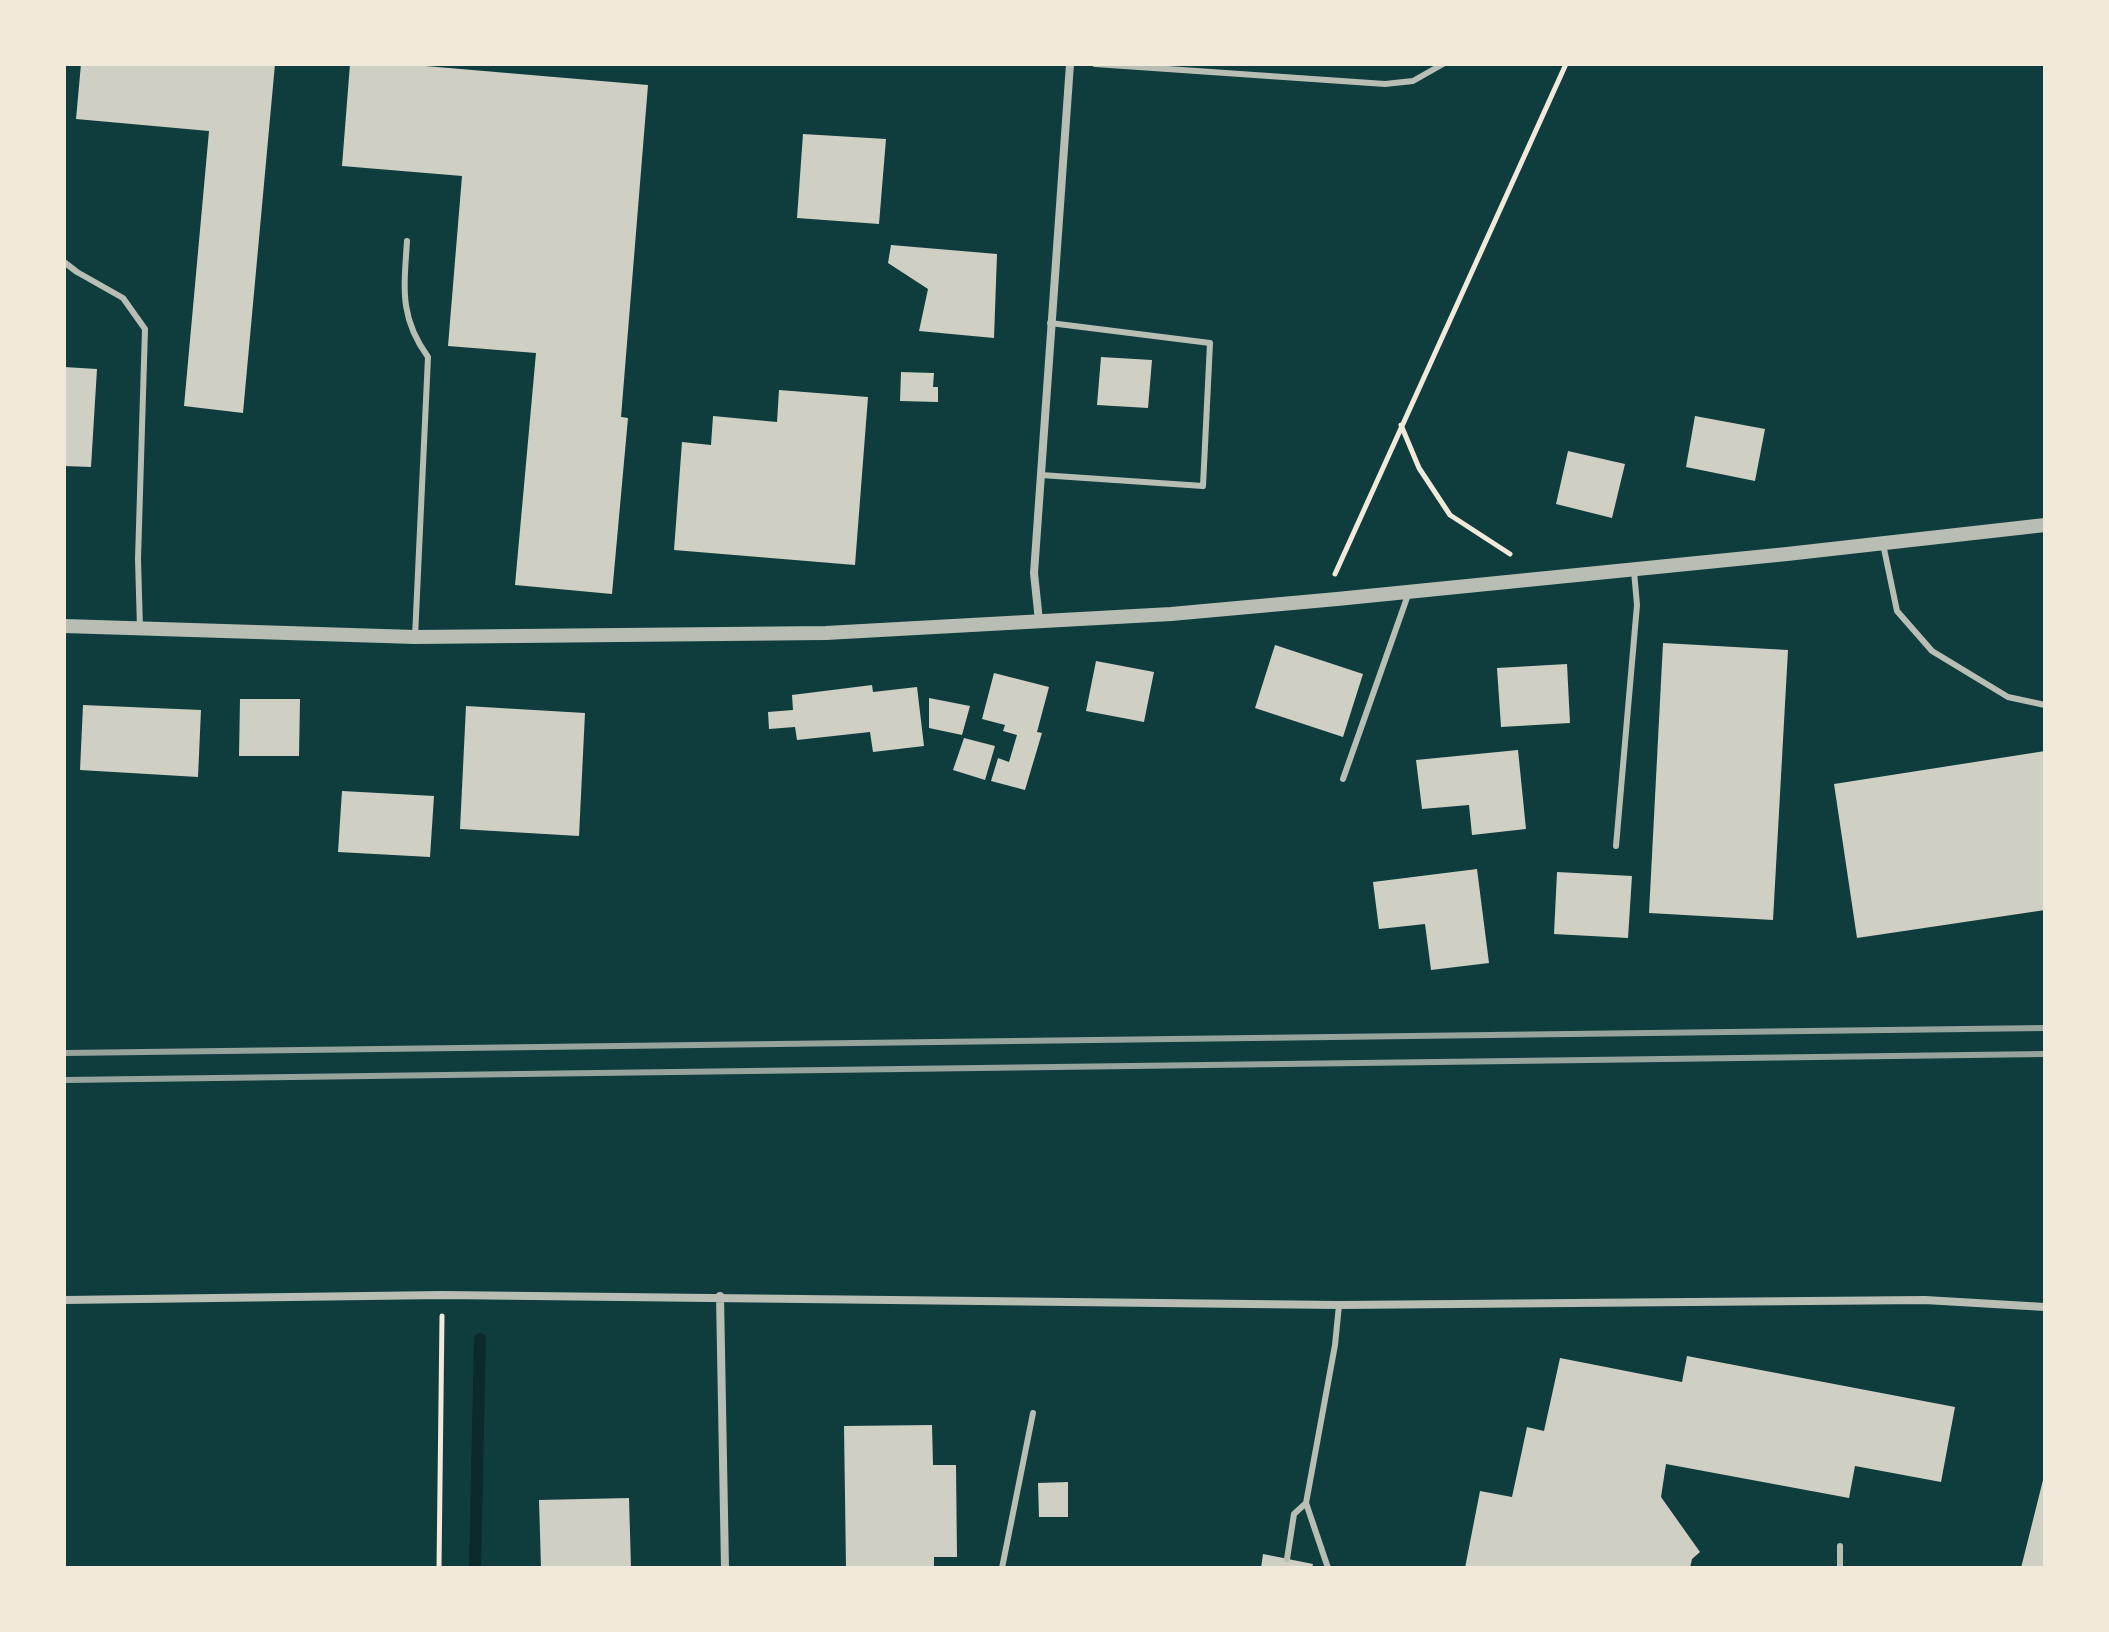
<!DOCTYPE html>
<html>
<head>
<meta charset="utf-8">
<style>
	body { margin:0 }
	#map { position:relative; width:2109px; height:1632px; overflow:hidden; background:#0f3d3e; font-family:"Roboto Serif",serif }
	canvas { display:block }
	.frame { position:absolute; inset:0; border:66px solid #f1e9da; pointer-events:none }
</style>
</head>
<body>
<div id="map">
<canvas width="2109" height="1632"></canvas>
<div class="frame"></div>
</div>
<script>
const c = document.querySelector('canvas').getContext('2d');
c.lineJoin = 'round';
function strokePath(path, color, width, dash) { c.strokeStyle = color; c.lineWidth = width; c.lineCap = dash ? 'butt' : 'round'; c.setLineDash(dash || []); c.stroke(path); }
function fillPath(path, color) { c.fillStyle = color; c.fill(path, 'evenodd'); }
const stream = new Path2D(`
	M475,1568L480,1339`);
const building = new Path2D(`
	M81,64H275L243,413L184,406L209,131L76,119Z
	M350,64H402L648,85L621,417L628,418L612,594L515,585L536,353L448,346L462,176L342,166Z
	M803,134L886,139L879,224L797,218Z
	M891,245L997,254L994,338L919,331L928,289L888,263Z
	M1101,357L1152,360L1148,408L1097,405Z
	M64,367L97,369L91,467L64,466Z
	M901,372L934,373L933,387H938V402L900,401Z
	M779,390L868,397L855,565L674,550L682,442L711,445L713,416L777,422Z
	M1695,416L1765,429L1755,481L1686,467Z
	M1568,451L1625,464L1612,518L1556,504Z
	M1663,643L1788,650L1773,920L1649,913Z
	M1275,645L1363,674L1343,737L1255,708Z
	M1096,661L1154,672L1144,722L1086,711Z
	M1567,664L1570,723L1501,727L1497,668Z
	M994,673L1049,687L1037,732L1042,733L1025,790L991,781L998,758L1009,762L1017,735L1003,731L1005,725L982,719Z
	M872,685L873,692L917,687L924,746L873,752L870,732L797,740L795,727L769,729L768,712L793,710L792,695Z
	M929,698L970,706L962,735L929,728Z
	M240,699H300L299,756H239Z
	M83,705L201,710L198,777L80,770Z
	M466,706L585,713L579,836L460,829Z
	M964,738L995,746L985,780L953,770Z
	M1518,750L1526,829L1472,835L1469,805L1422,809L1416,760Z
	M2045,751V910L1857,938L1834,784Z
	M342,791L434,796L430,857L338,852Z
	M1477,869L1489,963L1431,970L1425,924L1379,929L1373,882Z
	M1557,872L1632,876L1628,938L1554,934Z
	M1687,1356L1955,1407L1941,1482L1855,1466L1849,1498L1666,1464L1661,1497L1700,1552L1692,1559L1690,1568H1465L1480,1491L1512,1497L1527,1427L1544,1431L1560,1358L1682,1382Z
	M932,1425L933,1465H956L957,1557H934V1568H846L844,1426Z
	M2044,1476L2045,1568H2021Z
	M1068,1482V1517H1039L1038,1483Z
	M629,1498L631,1568H541L539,1500Z
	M1263,1554L1313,1564L1312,1568H1261Z`);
const path = new Path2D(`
	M1401,425L1419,468L1450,515L1510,554
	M1335,574L1566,64
	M439,1568L442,1316`);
const service = new Path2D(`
	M1095,64L1385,84L1413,81L1443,64
	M407,241C404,288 399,317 428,357L415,637
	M64,262L77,272L123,298L145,329L138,559L140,629
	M1041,475L1203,486L1210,343L1050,323
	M1883,544L1897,611L1932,651L2008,697L2045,705
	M1343,779L1409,592
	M1616,846L1637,605L1634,571
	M1287,1559L1294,1514L1306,1503
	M1002,1568L1033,1413
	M1328,1568L1306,1503L1335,1345L1339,1305
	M1840,1568V1546`);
const minor = new Path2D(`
	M1039,621L1034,573L1070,64
	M720,1296L725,1568
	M64,1300L442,1295L1339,1305L1925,1300L2045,1307`);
const tertiary = new Path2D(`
	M64,626L415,637L826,633L1171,614L1337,599L1787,554L2045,525`);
const rail = new Path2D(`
	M64,1053L2045,1028
	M64,1080L2045,1054`);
strokePath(stream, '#0a2a2b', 12);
fillPath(building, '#cfcfc3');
strokePath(path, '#f1e9da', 5);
strokePath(service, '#b8beb3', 6);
strokePath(minor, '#b8beb3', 8);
strokePath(tertiary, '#b8beb3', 14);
strokePath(rail, '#97a49c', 6);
</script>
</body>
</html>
